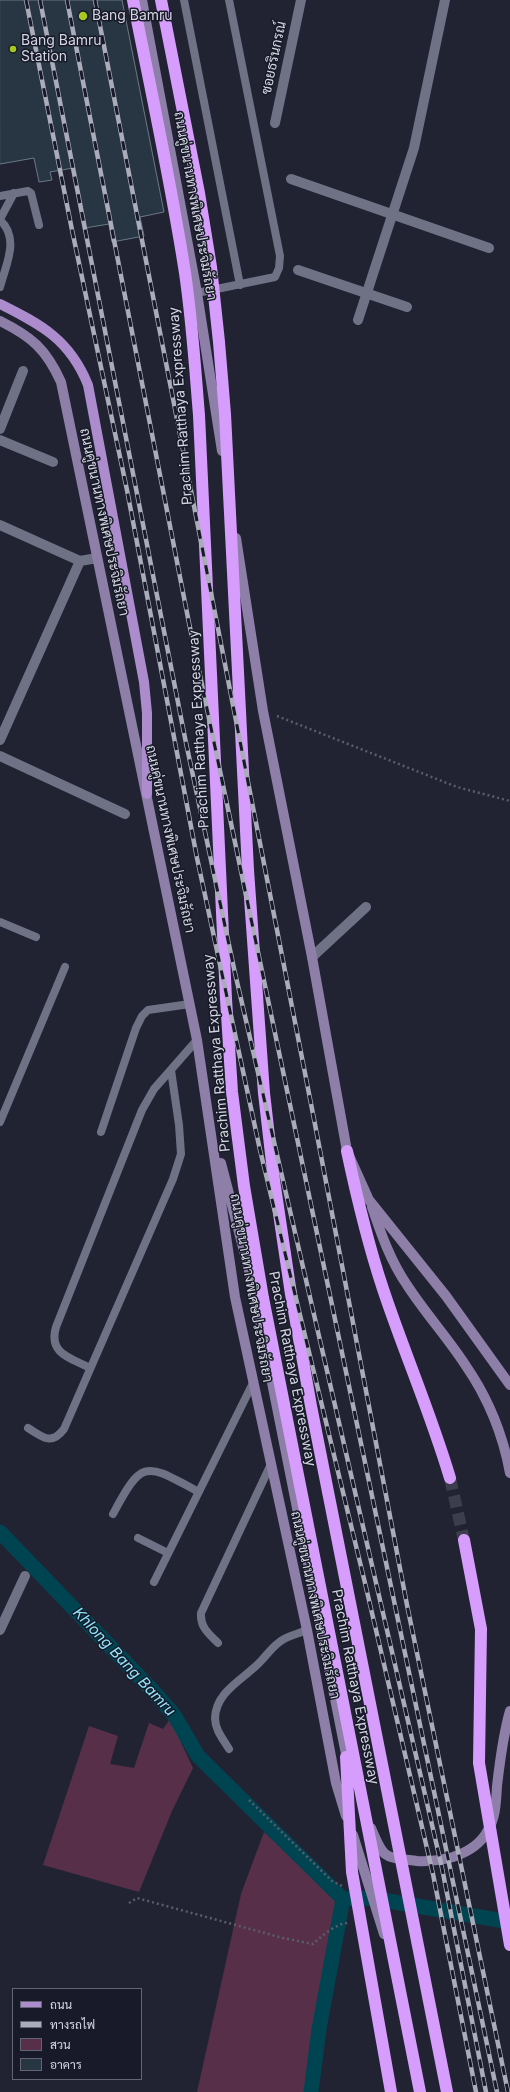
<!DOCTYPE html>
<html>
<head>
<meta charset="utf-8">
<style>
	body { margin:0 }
	#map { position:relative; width:510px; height:2092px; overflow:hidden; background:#212333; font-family:Inter,Sarabun,sans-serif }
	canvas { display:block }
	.legend { position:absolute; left:12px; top:1988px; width:130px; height:92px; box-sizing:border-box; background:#181a29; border:1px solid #636573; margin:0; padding:5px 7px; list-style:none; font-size:12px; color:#d4d6e1 }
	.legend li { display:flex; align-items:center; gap:8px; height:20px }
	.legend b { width:20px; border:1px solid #636573 }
</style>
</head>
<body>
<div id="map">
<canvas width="510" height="2092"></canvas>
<ul class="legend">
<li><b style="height:5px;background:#ad8ccd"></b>ถนน</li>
<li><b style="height:5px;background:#aaacb9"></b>ทางรถไฟ</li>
<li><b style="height:11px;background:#582f49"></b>สวน</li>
<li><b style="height:11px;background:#283643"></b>อาคาร</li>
</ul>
</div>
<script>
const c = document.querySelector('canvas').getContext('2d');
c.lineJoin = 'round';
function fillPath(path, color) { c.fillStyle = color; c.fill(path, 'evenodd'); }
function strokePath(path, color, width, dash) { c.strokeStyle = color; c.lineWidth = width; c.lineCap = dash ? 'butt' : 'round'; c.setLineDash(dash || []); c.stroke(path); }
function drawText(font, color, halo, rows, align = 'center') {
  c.font = font + ' Inter,Sarabun,sans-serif'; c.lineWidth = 3; c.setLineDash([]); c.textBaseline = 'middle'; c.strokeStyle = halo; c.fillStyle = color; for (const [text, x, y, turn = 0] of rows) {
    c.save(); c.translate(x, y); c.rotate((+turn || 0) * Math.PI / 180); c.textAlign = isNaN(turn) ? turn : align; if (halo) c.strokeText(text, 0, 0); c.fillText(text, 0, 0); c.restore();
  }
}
const green = new Path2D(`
	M170,1719L193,1768L172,1811L139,1892L43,1865L89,1726L118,1736L110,1764L134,1768L149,1723L163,1729Z
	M264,1832L337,1900L320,1996L308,2092H197L241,1894Z`);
const canal = new Path2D(`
	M0,1532L154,1692L174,1715L198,1756L343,1899
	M344,1899L371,1898L510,1922
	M311,2092L319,2029L343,1899`);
const building = new Path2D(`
	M0,0H122L164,212L140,217L144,236L112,242L109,224L85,228L73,168L50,172L52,180L39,182L34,158L0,164Z`);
const motorwayTunnel = new Path2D(`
	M450,1478L464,1540`);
const path = new Path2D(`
	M277,716L457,787L510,801
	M249,1800L332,1881L342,1886
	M129,1903L137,1898L283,1938L313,1944C322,1936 336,1923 349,1923`);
const service = new Path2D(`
	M184,0L240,285
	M0,196L28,191L31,193L39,225
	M0,219L14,193
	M0,220C20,239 6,264 0,287
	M197,293L275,277L279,268L280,256L229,0
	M0,922L36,937
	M0,1122L65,967
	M101,1132L136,1028L142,1016L148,1010L190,1004
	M90,1368C71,1358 48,1354 56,1327L142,1110L154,1089L197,1040
	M28,1428C43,1437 51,1446 64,1429L173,1179L181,1154L179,1125L171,1070
	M113,1514C143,1457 146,1464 199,1492
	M138,1538L168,1553
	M154,1582L253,1383
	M218,1643C208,1633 200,1627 201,1613L271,1464
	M229,1749C223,1739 215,1730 215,1718C216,1691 244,1679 260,1662C268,1654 273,1645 284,1639C291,1635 300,1633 307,1630`);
const minor = new Path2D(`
	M275,123L301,0
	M291,179L489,248
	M298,270L407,307
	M358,320L414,148L445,0
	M0,429L23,371
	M0,440L53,462
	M0,525L80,561L97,558
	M0,740L80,561
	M0,756L125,814
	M312,957L366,907
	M0,1630L25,1576`);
const secondary = new Path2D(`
	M142,0L197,293L222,451
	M0,321C32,337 46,349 61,382L197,1040L235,1297L307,1630L336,1783L346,1816
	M236,538L263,711L312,957L347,1151L369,1200L446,1296L510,1385
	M221,1163L252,1282L348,1764
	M372,1207C381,1234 391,1262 407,1285C425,1313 448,1338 466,1366C488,1398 503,1435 510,1473
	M371,1828C384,1860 384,1857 417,1861C429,1862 441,1860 453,1857C468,1852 481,1844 488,1830C496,1817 496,1801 497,1786C500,1760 503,1735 510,1711
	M353,1835L384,1934`);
const primary = new Path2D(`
	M0,304C42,325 70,340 88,385L144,682L147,713V794`);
const motorway = new Path2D(`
	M133,0C151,91 171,182 185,273C192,320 195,367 199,415L226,999L232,1092L244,1186L263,1298L420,2092
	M161,0L199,193L211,267L219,342L225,414L248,870L264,1093L274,1180L291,1294L311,1406L447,2092
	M347,1151C357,1198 368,1244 383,1289C404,1352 431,1414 450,1478
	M464,1540L481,1629L479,1763L510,1945
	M346,1757L352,1872L391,2092`);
const rail = new Path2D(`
	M26,0L72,230L127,490L197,858L260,1150L365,1583L433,1874L476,2092
	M40,0L185,738L235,973L442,1868L486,2092
	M67,0L189,623L497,2092
	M95,0L313,1114L407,1605L508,2092`);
const markers = [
	[83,16,5,"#a6c820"],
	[13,49,4,"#a6c820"]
];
const poiNames = [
	["Bang Bamru",92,16],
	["Bang Bamru",21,41],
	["Station",21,57]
];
const streetNames = [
	["ซอยธรินกรณ์",274,58,-78],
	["ถนนคู่ขนานทางพิเศษประจิมรัถยา",195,206,80],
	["Prachim Ratthaya Expressway",181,406,-94],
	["ถนนคู่ขนานทางพิเศษประจิมรัถยา",104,522,78],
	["Prachim Ratthaya Expressway",199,729,-93],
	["ถนนคู่ขนานทางพิเศษประจิมรัถยา",170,839,78],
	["Prachim Ratthaya Expressway",217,1053,-95],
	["ถนนคู่ขนานทางพิเศษประจิมรัถยา",251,1288,80],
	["Prachim Ratthaya Expressway",292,1369,79],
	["ถนนคู่ขนานทางพิเศษประจิมรัถยา",315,1605,78],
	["Prachim Ratthaya Expressway",355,1687,79]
];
const waterNames = [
	["Khlong Bang Bamru",124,1662,47]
];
fillPath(green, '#582f49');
strokePath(canal, '#004452', 15);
fillPath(building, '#283643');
strokePath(building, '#6a7988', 1);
strokePath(motorwayTunnel, '#3c3e4d', 12, [12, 6]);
strokePath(path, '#5b5d6b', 2.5, [2, 3]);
strokePath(service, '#6f7285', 8);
strokePath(minor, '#6f7285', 10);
strokePath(secondary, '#8e7fa9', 10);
strokePath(primary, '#ad8ccd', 10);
strokePath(motorway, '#d69dfd', 12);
strokePath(rail, '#aaacb9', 4.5);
strokePath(rail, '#181a29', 3, [9]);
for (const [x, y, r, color] of markers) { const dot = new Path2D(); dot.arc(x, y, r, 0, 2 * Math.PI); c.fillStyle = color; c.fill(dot); strokePath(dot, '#181a29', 1.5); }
drawText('14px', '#d4d6e1', '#181a29', poiNames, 'left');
drawText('14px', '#d4d6e1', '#181a29', streetNames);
drawText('italic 15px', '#90e5fb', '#181a29', waterNames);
</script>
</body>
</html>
